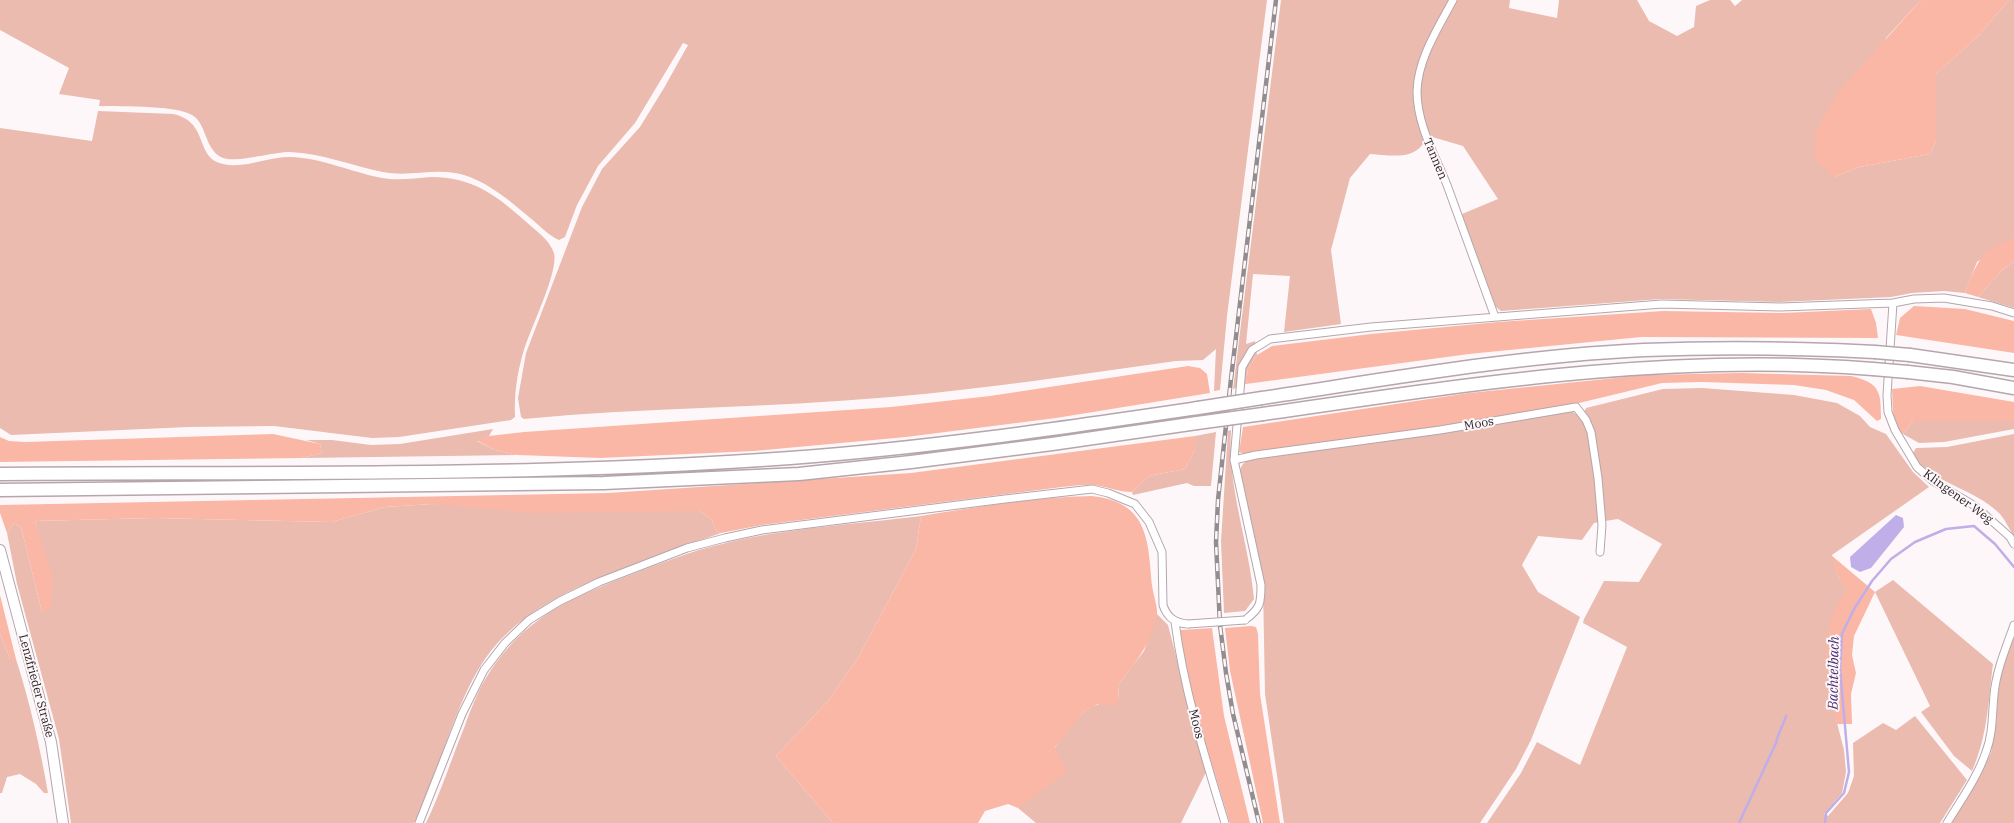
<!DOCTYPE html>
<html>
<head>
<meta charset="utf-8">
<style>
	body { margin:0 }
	canvas { display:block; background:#fdf7fa }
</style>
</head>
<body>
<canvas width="2014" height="823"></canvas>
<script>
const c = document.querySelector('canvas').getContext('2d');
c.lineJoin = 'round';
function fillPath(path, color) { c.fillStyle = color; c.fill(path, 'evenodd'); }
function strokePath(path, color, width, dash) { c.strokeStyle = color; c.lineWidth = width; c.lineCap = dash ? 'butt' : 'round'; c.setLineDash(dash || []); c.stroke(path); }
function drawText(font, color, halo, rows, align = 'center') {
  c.font = font + ' "IBM Plex Serif",serif'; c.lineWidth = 4; c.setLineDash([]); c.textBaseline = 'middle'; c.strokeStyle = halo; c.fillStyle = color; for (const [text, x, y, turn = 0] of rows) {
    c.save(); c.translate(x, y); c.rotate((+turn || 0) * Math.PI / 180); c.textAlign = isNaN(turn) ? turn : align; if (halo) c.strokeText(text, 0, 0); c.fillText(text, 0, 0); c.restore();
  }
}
const green = new Path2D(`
	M0,0H1267L1227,316L1220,390L1214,391L1216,349L1203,360L1176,361C1081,374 986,389 891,397C769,408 646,407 524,419L521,417L518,398L526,353L582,207L602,169L640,127L664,88L688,45L683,43L635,123L598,166L577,205L565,237L559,240C548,235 539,225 529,217C508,199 483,178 455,173C431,169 407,177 383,172C352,166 322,153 290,152C272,152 237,163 223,158C206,151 207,129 196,118C183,104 120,107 99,106L100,100L59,94L69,68L0,30Z
	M1281,0H1450L1417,70L1425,141C1414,161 1390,155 1370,154L1350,178L1331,250L1341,324L1284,332L1290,276L1253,274L1246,344L1255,341L1257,355L1248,369L1246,384L1233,389Z
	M1457,0H1510L1509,8L1557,18L1559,0H1637L1649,21L1677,36L1694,27L1696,6L1710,0H1730L1735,6L1742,0H1921L1886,38L1834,177L1859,167L1930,154L1936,141V74L1978,36L2009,0H2014V239L1977,262L1965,293L1944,291L1912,293L1891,297L1779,302L1661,299L1501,311L1496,307L1475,254L1462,214L1498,199L1463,146L1429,136C1426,127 1423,118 1421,109C1416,69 1438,34 1457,0Z
	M98,111L173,114C210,122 194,158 223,164C245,169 267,157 290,157C322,158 351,172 382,178C398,181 415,178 431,177C471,177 495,194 524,220C535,230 549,239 554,253C559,272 529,331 523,353C517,374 514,395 515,417L511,420L399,437L372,438L274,426L188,427L11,435L0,428V128L92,141Z
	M2014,261V308L1978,297L2002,270Z
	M1702,388L1794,395L1837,403L1860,416L1870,427L1886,434L1913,472L1929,487L1832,555L1838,576L1848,591L1836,719L1844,750L1846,772L1842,793L1824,814L1828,816L1848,793L1854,776L1853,743L1883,723L1896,730L1915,716L1967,780L1940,823H1487L1521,773L1537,742L1580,765L1627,647L1583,623L1584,619L1604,581L1639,582L1662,544L1618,519L1605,521L1584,412L1586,408L1663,389Z
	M1571,411C1576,414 1580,416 1583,421C1595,438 1597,499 1599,522L1594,523L1582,540L1538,536L1522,565L1538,592L1580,617L1531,740L1516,769L1480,823H1284L1265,694L1263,585L1240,470C1243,461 1248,460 1257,457Z
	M1994,420L2014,421V429L1944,442L1919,443L1903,434L1913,421Z
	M493,429L489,436L477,441L495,450L518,455L302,458L322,453L320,444L306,440H332L371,445L400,444Z
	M1231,430C1227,487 1249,542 1254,599L1245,611L1224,613L1221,541L1228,431Z
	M1216,432L1211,486H1194L1187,483L1133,495L1132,492L1149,476L1185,469L1195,450V436Z
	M2014,434V536C2009,529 2005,519 1999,513C1973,488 1934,484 1912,455L1916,448L1947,447Z
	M432,504L700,511L712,520L716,531L721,533C691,543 661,554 632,565C574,587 511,613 478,670C450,718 439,773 414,823H71L59,739L17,584L7,533L14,523L21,527L42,612L40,539L35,521L154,518L331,522L385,507Z
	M921,516L916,549L858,658L828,701L776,756L833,823H426C441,792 451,760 464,728C471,709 478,690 489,673C524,619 568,599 625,577C658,564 691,551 726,543C788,528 857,524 921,516Z
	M1893,580L1993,664C1988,703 1988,734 1972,771L1954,756L1921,712L1930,706L1875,592Z
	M1157,614L1168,625L1206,772L1181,823H1036L1018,808L1022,804C1040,773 1057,738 1083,713C1093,704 1107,702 1119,699L1118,685L1144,651Z
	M0,634L10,659H16C30,703 40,747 48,793H44L36,784L20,774L7,777L2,793H0Z
	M2014,637V823H1952L1991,753L1996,725L1998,694L2003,666Z`);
const forest = new Path2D(`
	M1921,0H2009L1978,36L1936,74V141L1930,154L1859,167L1834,177L1815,159V133L1838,92Z
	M2014,239V261L2002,270L1978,297L1965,293C1976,265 1981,247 2014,239Z
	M1914,306L1965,309L2014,321V353L1896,335L1900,318Z
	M1871,309L1876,323L1878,338L1641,337L1469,354L1246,384L1248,369L1257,355L1272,346L1371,334L1498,322L1663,311L1783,313Z
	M1188,366L1200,368L1207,374L1210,393L1056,418L906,437L754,451L600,458L518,455L495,450L476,440L489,436L524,432L891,407L990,396Z
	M1742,373L1851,376C1880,383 1881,391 1881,419L1877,421L1854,400L1826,390L1794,385L1702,382L1662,383L1575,404L1439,428L1244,454L1239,452L1243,427L1469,393L1645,375Z
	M1920,386L2014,402V421H1913L1903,434C1891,425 1893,403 1892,389Z
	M273,434L320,444L322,453L302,458L0,462V437L9,441L25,442Z
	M1195,436V450L1185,469L1149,476L1132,492C1119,492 1108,487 1095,485C1085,484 1073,486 1062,487L762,525L721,533L716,531L712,520L700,511L534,513L432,504L385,507L331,522L154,518L35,521L53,579L50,609L42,612L21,527L14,523L7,533L0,513V505L608,493L911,473Z
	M1092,496C1148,502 1148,539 1152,585C1153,594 1158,607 1157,615C1152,642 1135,664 1118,685L1119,699L1115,706L1098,704L1084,712L1055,747L1067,772L1018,808L1008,804L985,811L978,823H833L776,756L828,701L858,658L916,549L921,516C977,507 1034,497 1092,496Z
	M1831,555L1875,592L1854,636L1852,655L1856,673L1851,694L1852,724H1837C1827,682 1816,627 1847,591L1838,576Z
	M0,595L16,659H10L0,634Z
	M1251,626L1256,627L1258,634L1260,694L1280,823H1263L1230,671L1225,628Z
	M1212,628L1224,716L1250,823H1230C1222,795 1174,649 1181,630Z`);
const water = new Path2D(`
	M1896,515L1903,518L1904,527L1871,568L1860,572L1851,567L1850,557Z`);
const stream = new Path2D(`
	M1739,823L1776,743C1778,733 1783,726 1786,716
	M1825,823L1826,813L1844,793L1849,772L1840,669L1842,634L1854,609L1872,581L1891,559L1915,542L1946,529L1974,526L1995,544L2014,567`);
const street = new Path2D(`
	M1453,0C1438,28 1418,59 1417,91C1417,125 1435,155 1447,185C1463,229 1479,273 1495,317
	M1893,303L1887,395L1888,412L1895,430L1917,467L1933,481L1975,506L2010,537L2014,544
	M1234,460L1256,455L1440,430L1576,407L1586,420L1591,432L1598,478L1602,525L1600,552
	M1245,620C1261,608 1261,603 1261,585L1234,460L1242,367L1252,350L1270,339L1371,327L1662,304L1780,307L1893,303L1914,299L1944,298L1992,306L2014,313
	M1175,622C1184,691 1205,757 1225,823
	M419,823L462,714L484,670L505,643L529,620L560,601L599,582L687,548L725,538L762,530L1005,499L1092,489L1108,493L1135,504L1149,522L1162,552L1163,605C1167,617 1174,623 1188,624
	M1947,823C1961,800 1977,778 1986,752C1993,734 1992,715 1994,695C1996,671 2006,648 2014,625`);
const secondary = new Path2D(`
	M0,550L51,742L63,823`);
const highway = new Path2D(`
	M1910,355L2014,370
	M1908,372L1953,377L2014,388
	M1262,398C1388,379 1516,356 1644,350C1721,347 1798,348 1875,352
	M1263,414C1465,385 1668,352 1873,369
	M0,474C263,472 528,477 790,458C927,448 1062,428 1198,408
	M0,490L604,483L799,474L911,462L1052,444L1197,423`);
const rail = new Path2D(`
	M1259,823L1233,714L1226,673L1220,625L1216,542L1218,500L1231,379L1276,0`);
const streetBridge = new Path2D(`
	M1188,624L1245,620`);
const highwayBridge = new Path2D(`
	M1875,352L1910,355
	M1873,369L1908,372
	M1198,408L1262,398
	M1197,423L1263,414`);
const streetNames = [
	["Tannen",1435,159,67],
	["Moos",1479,424,-10],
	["Klingener Weg",1958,497,36],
	["Lenzfrieder Straße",36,686,75],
	["Moos",1196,724,76]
];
const waterNames = [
	["Bachtelbach",1834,673,-89]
];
fillPath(green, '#eabbae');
fillPath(forest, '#fbb7a5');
fillPath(water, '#bfaee8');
strokePath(stream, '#bfaee8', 2.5);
strokePath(street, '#b5a6ad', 9);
strokePath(secondary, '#b5a6ad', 12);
strokePath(highway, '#b5a6ad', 15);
strokePath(street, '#fff', 7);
strokePath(secondary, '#fff', 10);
strokePath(highway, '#fff', 12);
strokePath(rail, '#938d90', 4.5);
strokePath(rail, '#fdf7fa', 2.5, [8]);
strokePath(streetBridge, '#b5a6ad', 9, []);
strokePath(highwayBridge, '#b5a6ad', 15, []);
strokePath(streetBridge, '#fff', 7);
strokePath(highwayBridge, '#fff', 12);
drawText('12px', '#231d20', '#fdf7fa', streetNames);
drawText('italic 14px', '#472e72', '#fdf7fa', waterNames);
</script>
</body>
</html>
